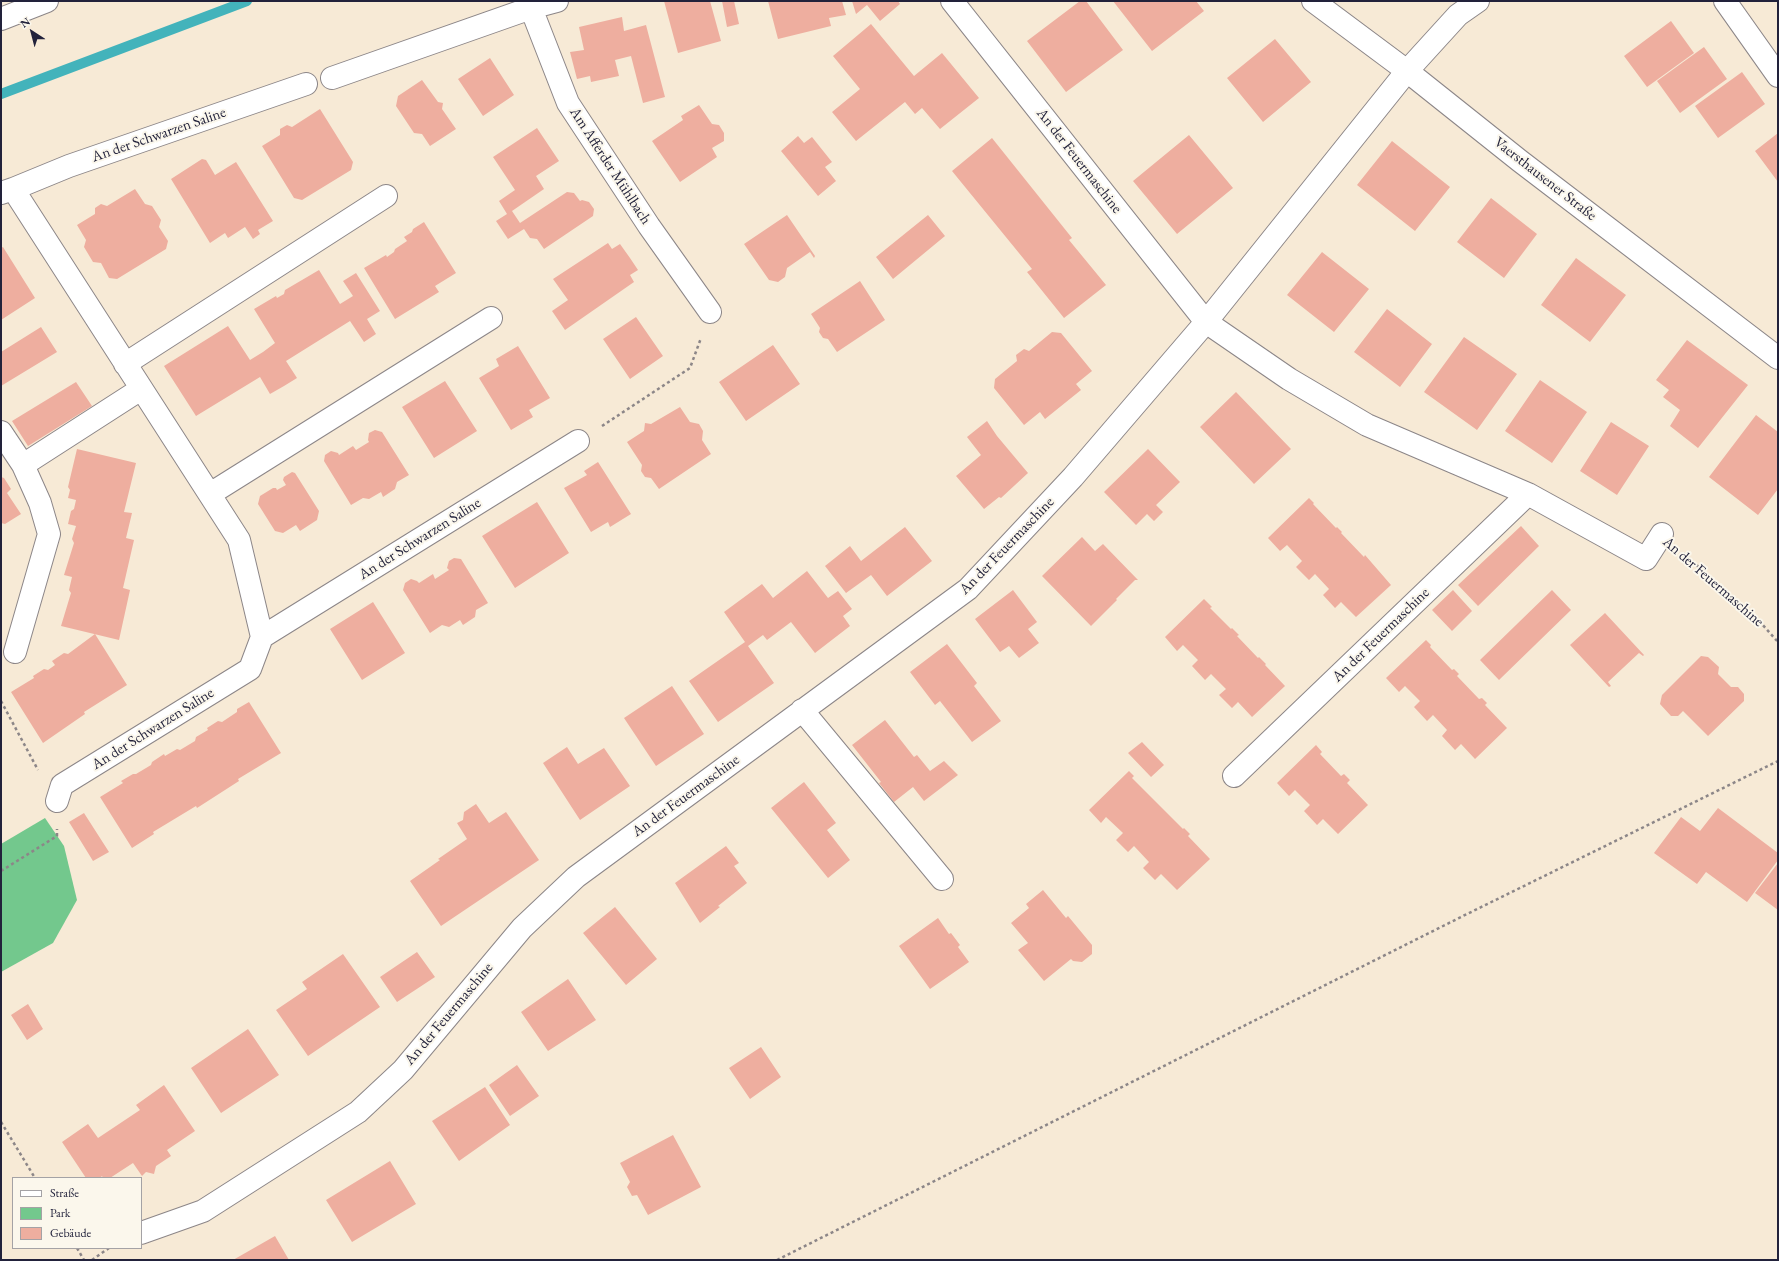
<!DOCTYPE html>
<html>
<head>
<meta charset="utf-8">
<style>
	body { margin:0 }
	#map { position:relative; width:1779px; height:1261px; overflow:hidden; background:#f7ead6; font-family:"EB Garamond",serif }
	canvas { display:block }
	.frame { position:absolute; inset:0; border:2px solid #22223b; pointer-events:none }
	.legend { position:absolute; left:12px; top:1177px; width:130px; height:72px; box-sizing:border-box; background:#fbf7ec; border:1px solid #a4a2a5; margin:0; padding:5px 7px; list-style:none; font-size:12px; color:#22223b }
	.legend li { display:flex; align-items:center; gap:8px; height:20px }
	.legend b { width:20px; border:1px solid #a4a2a5 }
	.north { position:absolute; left:12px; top:12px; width:40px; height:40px; -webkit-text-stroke:3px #fbf7ec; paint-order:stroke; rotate:324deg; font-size:11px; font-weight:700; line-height:16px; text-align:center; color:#22223b }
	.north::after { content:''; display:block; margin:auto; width:14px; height:18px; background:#22223b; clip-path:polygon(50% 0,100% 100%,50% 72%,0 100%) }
</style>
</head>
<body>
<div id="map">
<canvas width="1779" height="1261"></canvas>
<div class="frame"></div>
<ul class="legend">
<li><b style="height:5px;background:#fff"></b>Straße</li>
<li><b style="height:11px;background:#73c88d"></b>Park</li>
<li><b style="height:11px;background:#eeae9f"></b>Gebäude</li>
</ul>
<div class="north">N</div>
</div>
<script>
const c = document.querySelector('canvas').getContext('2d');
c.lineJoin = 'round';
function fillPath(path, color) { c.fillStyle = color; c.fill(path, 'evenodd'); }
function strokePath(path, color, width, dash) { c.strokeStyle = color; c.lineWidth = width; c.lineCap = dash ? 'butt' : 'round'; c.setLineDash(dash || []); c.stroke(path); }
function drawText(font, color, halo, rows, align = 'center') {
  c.font = font + ' "EB Garamond",serif'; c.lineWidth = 4; c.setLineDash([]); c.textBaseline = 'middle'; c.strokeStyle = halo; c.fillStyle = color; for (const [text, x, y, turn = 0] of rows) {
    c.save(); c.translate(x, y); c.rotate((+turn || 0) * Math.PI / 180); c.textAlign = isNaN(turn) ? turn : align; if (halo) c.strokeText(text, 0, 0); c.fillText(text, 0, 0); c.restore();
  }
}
const green = new Path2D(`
	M45,818L64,846L77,900L53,943L1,972V844Z`);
const stream = new Path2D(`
	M1,94L247,1`);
const building = new Path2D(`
	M664,1H710L721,41L678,53Z
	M722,1H734L739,24L727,27Z
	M768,1H842L846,15L829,18L831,26L778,39Z
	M852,1H898L900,4L880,21L867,5L856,14Z
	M1080,1H1086L1123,50L1066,92L1027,41Z
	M1113,1H1196L1204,11L1152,51Z
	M622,17L624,31L646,25L665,97L643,103L631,56L615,60L619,76L591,82L590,76L577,79L570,52L584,50L579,27Z
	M1671,21L1694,53L1647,87L1624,56Z
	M871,24L914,76L942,53L979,98L940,129L922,108L915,114L905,102L856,141L832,112L860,89L833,56Z
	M1275,39L1311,82L1263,122L1227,78Z
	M1704,47L1727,79L1680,113L1657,81Z
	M490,58L514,95L483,116L458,79Z
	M1742,72L1765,104L1718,138L1695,106Z
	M422,80L438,102L443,103L442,109L456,129L430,146L422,134L414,133L396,106L398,96Z
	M699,105L712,124L719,125L724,133V141L712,148L717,157L680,182L652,141L683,120L681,116Z
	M320,109L353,162L351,170L302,200L294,198L262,146L280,135V129L287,125L292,127Z
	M537,128L559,161L536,176L544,189L512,211L520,223L567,192L574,193L580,201L582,200L589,202L594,209L593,216L544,249L537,239L530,238L524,229L508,239L496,221L507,214L499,201L515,190L493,157Z
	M1778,133V182L1755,151Z
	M1189,135L1233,188L1177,234L1133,181Z
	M798,136L804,143L812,137L832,162L825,167L836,181L818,196L781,151Z
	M992,138L1072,238L1069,240L1106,285L1064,318L1027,272L1032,269L952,171Z
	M1392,141L1450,187L1415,231L1357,185Z
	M202,159L206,160L215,175L236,162L273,221L258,230L260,234L253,239L245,227L228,238L225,233L210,243L171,179Z
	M135,189L145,204L152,206L161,220L159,227L168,241L166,249L117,279L109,278L101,263L93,262L84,247L86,240L77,225L95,214V208L101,204L107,206Z
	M1491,198L1537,234L1504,278L1457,242Z
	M787,215L815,256L814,258L810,252L787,268L785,277L778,282L769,280L744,244Z
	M928,215L945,236L893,279L876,257Z
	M424,222L456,273L435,286L439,292L395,319L364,268L386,255L387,257L394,252L395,249L407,241L404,237L412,232L413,229Z
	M608,243L612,249L620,244L630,258L638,270L630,275L634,282L565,330L552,311L568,300L553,279Z
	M3,247L35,298L1,320V248Z
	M1322,252L1369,289L1334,332L1287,295Z
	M1576,258L1626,295L1590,342L1541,305Z
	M319,270L340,304L353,296L343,281L356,273L380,311L367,319L376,334L364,342L350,321L286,361L297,378L284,386L270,394L260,377L196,416L164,366L228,326L250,360L263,352L275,343L254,309L276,296L277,298L284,294L285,290Z
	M860,281L885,320L837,352L828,339L823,338L819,332L820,328L811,314Z
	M1387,309L1432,344L1400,387L1354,352Z
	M636,317L663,356L630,379L603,339Z
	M41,327L57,352L1,386V352Z
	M1052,332L1061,333L1092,371L1076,384L1081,390L1045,419L1040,412L1024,425L994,388L995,379L1017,361L1016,355L1024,349L1029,351Z
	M1464,337L1517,374L1477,430L1424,392Z
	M1687,340L1748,385L1698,448L1670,426L1680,410L1663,397L1669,390L1656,380Z
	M773,345L800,384L746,421L719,382Z
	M518,346L550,398L529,410L533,417L511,430L479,378L499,366L496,359Z
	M1540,380L1587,412L1552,463L1505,431Z
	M445,381L477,431L434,458L402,407Z
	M76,382L92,406L28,446L12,421Z
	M1236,392L1291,449L1254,484L1200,427Z
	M680,407L690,422L699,424L703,431L702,440L711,454L659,489L651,478L645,477L641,471L642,465L627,442L644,431L645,423L651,424Z
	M1756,415L1778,432V489L1758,515L1709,477Z
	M987,421L997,436L1028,473L1001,498L999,497L984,509L956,476L981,455L967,437Z
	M1611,422L1649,446L1617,495L1580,471Z
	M375,430L382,432L409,475L397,482L395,489L383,497L381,492L369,499L363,498L351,505L324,461L325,455L331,451L338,453L339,455L353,446L356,450L369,442L368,440L369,433Z
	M77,449L136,463L124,512L132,513L126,538L134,540L123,588L130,590L119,640L61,626L71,593L69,590L72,577L64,575L74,543L72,539L76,526L68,524L71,511L74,509L76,500L68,498L70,490L68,487Z
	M1148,449L1180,482L1156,505L1163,512L1154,521L1147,514L1136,525L1104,492Z
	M598,462L631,514L610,527L608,522L591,532L564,488L587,475L584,471Z
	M292,472L295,473L319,511L317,520L300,531L296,525L283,533L275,531L258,504L260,496L273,488H276L277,490L286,485L283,480L284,477Z
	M1,477L4,478L11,489L7,493L21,514L5,524L1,523Z
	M1309,498L1314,503L1313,504L1336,528L1337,527L1342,532L1341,533L1364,557L1365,555L1391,585L1356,617L1341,602L1335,608L1323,595L1329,589L1315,574L1309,580L1296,567L1302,561L1287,545L1280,551L1268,538Z
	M537,502L569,553L515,588L482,536Z
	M1521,526L1539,546L1478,606L1458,585Z
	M905,527L932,561L887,596L871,575L846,593L825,566L850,546L861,561Z
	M1082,537L1095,551L1103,544L1138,580H1135L1116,599L1117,600L1091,626L1042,576Z
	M454,558L461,559L488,603L476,610L475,617L463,625L460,620L449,627L442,625L430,633L403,590L405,583L411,579L417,581L419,583L433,574L435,579L449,570L447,568L449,561Z
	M807,571L828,598L838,591L852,609L843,616L850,626L815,653L791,622L767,640L763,635L748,646L774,683L718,722L689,681L745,642L724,612L762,584L773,598Z
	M1013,590L1037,622L1028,629L1039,643L1019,658L1009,646L1000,652L975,619Z
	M1453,590L1472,611L1452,631L1432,610Z
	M1552,590L1571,610L1499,680L1480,660Z
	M1204,599L1212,607L1210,608L1231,629L1232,628L1239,635L1237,636L1258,658L1259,657L1266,664L1265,665L1285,686L1252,717L1238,702L1232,708L1219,695L1226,689L1211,674L1205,680L1192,666L1198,660L1183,645L1177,651L1165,637Z
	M373,602L405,653L362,680L330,629Z
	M1605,613L1644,655L1643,656L1639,653L1608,682L1611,686L1609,687L1570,645Z
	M95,634L127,685L84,712L85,714L43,743L11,692L34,678L33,676L44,669L48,670L55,665L52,661L64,653L68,654Z
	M1426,640L1431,645L1430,647L1452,670L1454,669L1459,674L1457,676L1479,699L1482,698L1487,703L1485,705L1507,728L1475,759L1461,744L1455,750L1442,736L1447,730L1433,715L1427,721L1414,707L1420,701L1405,686L1399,692L1386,678Z
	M947,644L977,683L974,686L1001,721L972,742L940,701L935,705L910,672Z
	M1701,656L1708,657L1719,667L1718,674L1731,687H1738L1744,694V701L1708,736L1683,711L1678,716H1671L1660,704L1662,695Z
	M672,686L704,734L656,766L624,718Z
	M249,702L281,753L238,779L239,781L197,808L196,806L153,832L154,834L132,848L100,797L123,783L121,781L133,774H136L151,765L152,762L164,754L165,756L177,749L180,750L195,741L196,737L208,730L207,728L218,721L222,722L237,712V709Z
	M885,720L914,757L917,755L930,771L944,761L958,775L924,801L913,787L894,802L879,783L881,782L852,745Z
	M1142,742L1164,765L1151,777L1128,753Z
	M1316,745L1322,752L1320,754L1341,776L1344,774L1350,780L1347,783L1368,805L1338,834L1323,819L1317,825L1304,811L1310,805L1295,790L1289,796L1277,783Z
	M567,747L578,764L604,748L630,786L580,820L543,763Z
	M1129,771L1134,776L1132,778L1183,829L1184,828L1190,834L1188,836L1210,859L1177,890L1161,874L1155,880L1143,868L1149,862L1134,846L1128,852L1116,840L1123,833L1106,817L1101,823L1089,810Z
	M804,782L836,823L827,830L850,860L828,878L771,808Z
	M476,804L489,823L506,812L539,860L441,926L410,881L440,860L438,859L467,839L457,823L463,820L464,812Z
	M1718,808L1778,853V860L1747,902L1706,872L1697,884L1654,853L1681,817L1700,831Z
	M84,813L109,852L93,861L69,822Z
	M726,846L739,863L734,866L747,883L718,906L720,907L700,923L675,883Z
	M1778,863V910L1755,893Z
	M1043,890L1066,918L1068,916L1092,945V954L1082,962L1073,961L1071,959L1044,981L1018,950L1028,943L1011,923L1029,908L1026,904Z
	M615,907L657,959L626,985L583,933Z
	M938,918L949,934L951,933L960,945L958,947L969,962L930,989L899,946Z
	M417,952L435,977L397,1002L380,977Z
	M343,954L380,1007L308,1056L276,1010L307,989L302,982Z
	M568,979L596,1020L548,1051L521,1012Z
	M28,1004L43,1029L27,1040L11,1015Z
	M248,1029L279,1075L221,1113L191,1068Z
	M761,1047L781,1077L750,1099L729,1068Z
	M517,1065L539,1096L510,1116L489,1085Z
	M164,1085L195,1131L167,1150L171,1156L156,1166L154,1174L146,1172L142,1176L133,1163L110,1178H103L102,1176L100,1178H86L62,1142L88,1124L98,1138L140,1110L136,1105Z
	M485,1087L510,1125L459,1161L432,1121Z
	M673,1135L701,1187L648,1215L637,1195L632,1196L627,1187L630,1182L620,1163Z
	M390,1161L416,1204L352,1242L326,1200Z
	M275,1236L289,1260H233Z`);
const path = new Path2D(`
	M602,426L690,368L701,338
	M1683,553L1761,623L1778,642
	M1,701L38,770
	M1,871L57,836V829
	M1,1122L35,1178
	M77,1248L84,1260
	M92,1260L109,1248
	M777,1260L1463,916L1778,761`);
const minor = new Path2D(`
	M557,1L531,8L568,103L649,226L710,312
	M952,1L1206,322L1289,379L1367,425L1528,494L1646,559L1662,534
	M1313,1L1407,71L1520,161L1778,358
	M1725,1L1778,76
	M1,19L47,1
	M332,78L531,8
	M13,189L69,166L306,84
	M1,193L13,189L239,540L262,637L578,441
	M125,364L386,196
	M1,432L23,465
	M210,494L491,318
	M15,652L49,534L40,503L23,465L141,389
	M802,710L942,879
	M1234,776L1528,494
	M57,801L62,785L250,669L262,637
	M141,1233L203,1211L358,1112L403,1070L522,928L576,877L968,589L1073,477L1206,322L1407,71L1458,15L1478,1`);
const streetNames = [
	["An der Schwarzen Saline",159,135,-19],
	["An der Feuermaschine",1079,161,52],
	["Am Afferder Mühlbach",610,166,57],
	["Vaersthausener Straße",1545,179,38],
	["An der Schwarzen Saline",420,539,-32],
	["An der Feuermaschine",1007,546,-46],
	["An der Feuermaschine",1713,582,41],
	["An der Feuermaschine",1381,635,-44],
	["An der Schwarzen Saline",153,729,-32],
	["An der Feuermaschine",686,796,-36],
	["An der Feuermaschine",449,1014,-50]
];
fillPath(green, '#73c88d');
strokePath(stream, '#43b3bb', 10);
fillPath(building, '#eeae9f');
strokePath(minor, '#8c8688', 24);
strokePath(path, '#8c8688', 2.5, [3, 3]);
strokePath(minor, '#fff', 22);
drawText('15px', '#22223b', '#fbf7ec', streetNames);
</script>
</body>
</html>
